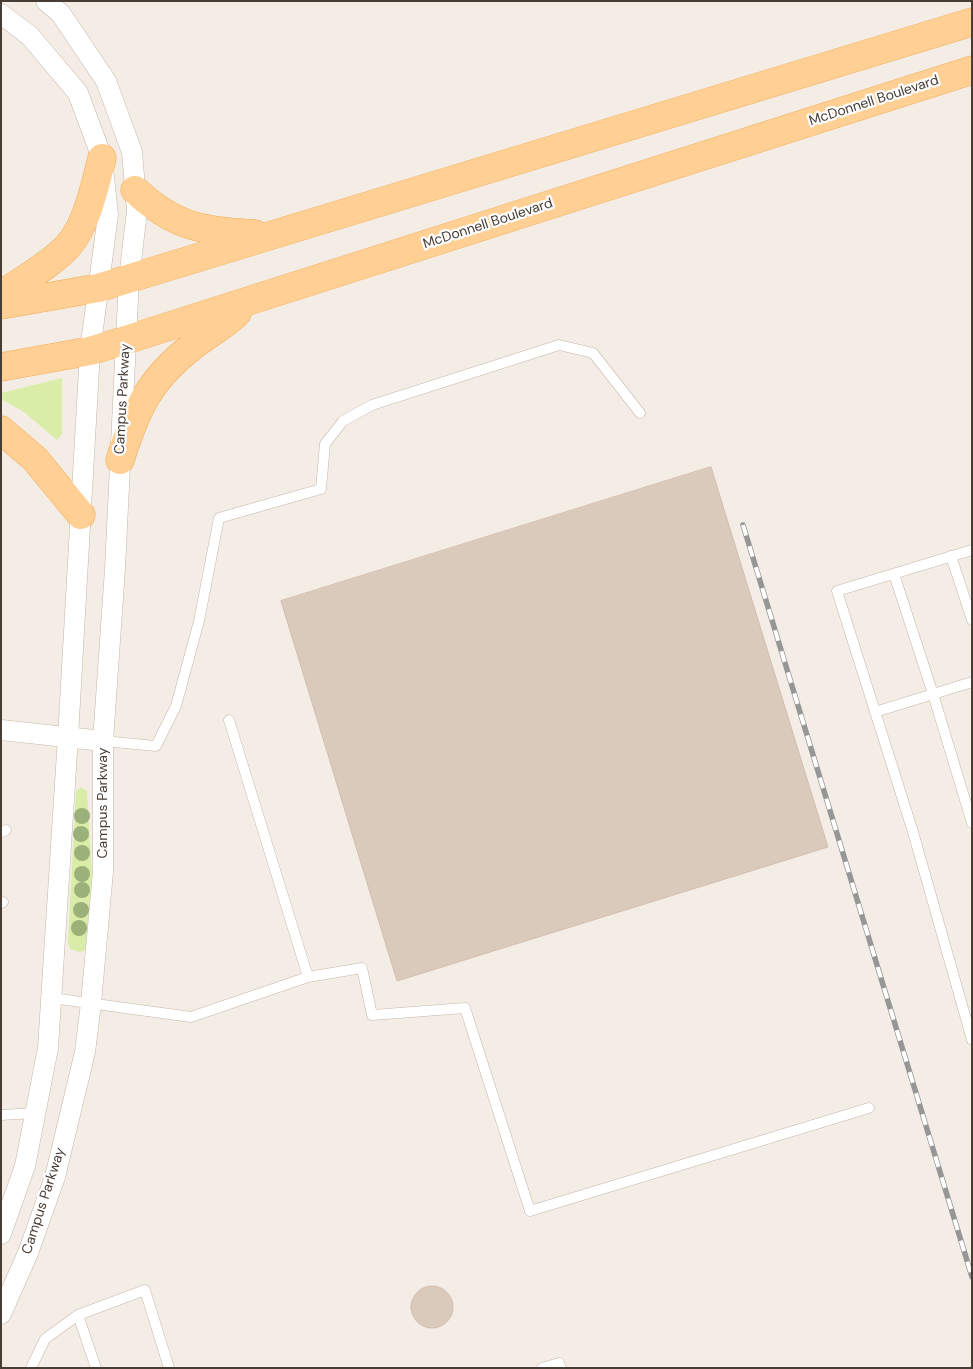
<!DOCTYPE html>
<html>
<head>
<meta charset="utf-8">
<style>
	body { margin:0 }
	#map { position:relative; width:973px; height:1369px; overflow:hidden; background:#f4ede5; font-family:"DM Sans",sans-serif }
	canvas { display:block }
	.frame { position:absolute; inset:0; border:2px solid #483d34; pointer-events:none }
</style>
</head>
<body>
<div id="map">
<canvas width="973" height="1369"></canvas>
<div class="frame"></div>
</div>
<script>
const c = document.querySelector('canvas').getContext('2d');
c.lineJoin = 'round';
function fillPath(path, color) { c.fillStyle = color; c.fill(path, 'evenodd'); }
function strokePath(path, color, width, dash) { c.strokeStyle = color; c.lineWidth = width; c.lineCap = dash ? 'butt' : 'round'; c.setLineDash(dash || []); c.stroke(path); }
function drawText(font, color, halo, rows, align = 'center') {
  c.font = font + ' "DM Sans",sans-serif'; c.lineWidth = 4.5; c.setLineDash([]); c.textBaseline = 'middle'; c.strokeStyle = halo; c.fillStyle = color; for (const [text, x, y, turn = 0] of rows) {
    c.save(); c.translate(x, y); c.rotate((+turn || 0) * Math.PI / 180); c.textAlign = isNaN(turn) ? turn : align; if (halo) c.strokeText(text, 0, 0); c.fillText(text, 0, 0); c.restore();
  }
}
const green = new Path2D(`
	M62,378V434L57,440L24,412L1,399V393Z
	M81,787L87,791L92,876L86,946L84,951L79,952L70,949L68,942L76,791Z`);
const building = new Path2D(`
	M711,467L828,847L397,981L281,601Z
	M411 1307a21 21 0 1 1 42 0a21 21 0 1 1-42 0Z`);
const service = new Path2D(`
	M972,550L837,591L913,832L972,1040
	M951,556L972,620
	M894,574L933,694L972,823
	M875,712L972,682
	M103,741L156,746L176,706L199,621L219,518L321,489L325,444L343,421L372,405L559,345L593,353L640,413
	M1,832L6,830
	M1,903L3,902
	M308,977L362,968L372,1015L465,1008L530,1211L869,1108
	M52,998L191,1017L308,977L229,720
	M1,1115L35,1113
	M78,1315L145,1290L169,1368
	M31,1368L45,1339L78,1315L96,1368
	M542,1368L559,1363L561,1368`);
const minor = new Path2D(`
	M1,14L30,36L78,93L102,158L108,215L90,351L68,737L48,1048L25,1166L1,1234
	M1,730L103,741
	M1,1314L28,1253L55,1177L85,1052L91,1003L103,872V741L115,569L129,278L137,211L132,152L106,81L61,14L46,1`);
const primary = new Path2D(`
	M135,190C175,228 202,230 255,234
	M1,295C23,279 48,267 67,247C87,226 95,185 102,158
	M1,305L98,288L972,22
	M1,367L90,351L126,340L972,70
	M1,430L35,459L81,515
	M120,460C136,410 148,381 190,348C205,336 224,326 237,313`);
const rail = new Path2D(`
	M743,525L972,1277`);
const trees = [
	[82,816],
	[81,834],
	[82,853],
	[82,874],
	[82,890],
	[81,910],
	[79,928]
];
const streetNames = [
	["McDonnell Boulevard",874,101,-18],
	["McDonnell Boulevard",488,224,-18],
	["Campus Parkway",123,399,-87],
	["Campus Parkway",103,803,-90],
	["Campus Parkway",44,1201,-72]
];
fillPath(green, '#d9eda9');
fillPath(building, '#dacabc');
strokePath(building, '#d3bdac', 1);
strokePath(service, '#c4b6aa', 11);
strokePath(minor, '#c4b6aa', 21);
strokePath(primary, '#f0aa57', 29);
strokePath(service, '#fff', 10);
strokePath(minor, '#fff', 20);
strokePath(primary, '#ffcf93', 28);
strokePath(rail, '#969696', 5.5);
strokePath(rail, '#fff', 4, [11]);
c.fillStyle = '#9cb179';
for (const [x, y] of trees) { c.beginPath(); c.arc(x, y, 8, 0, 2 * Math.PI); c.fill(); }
drawText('14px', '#483d34', '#fff', streetNames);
</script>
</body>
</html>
